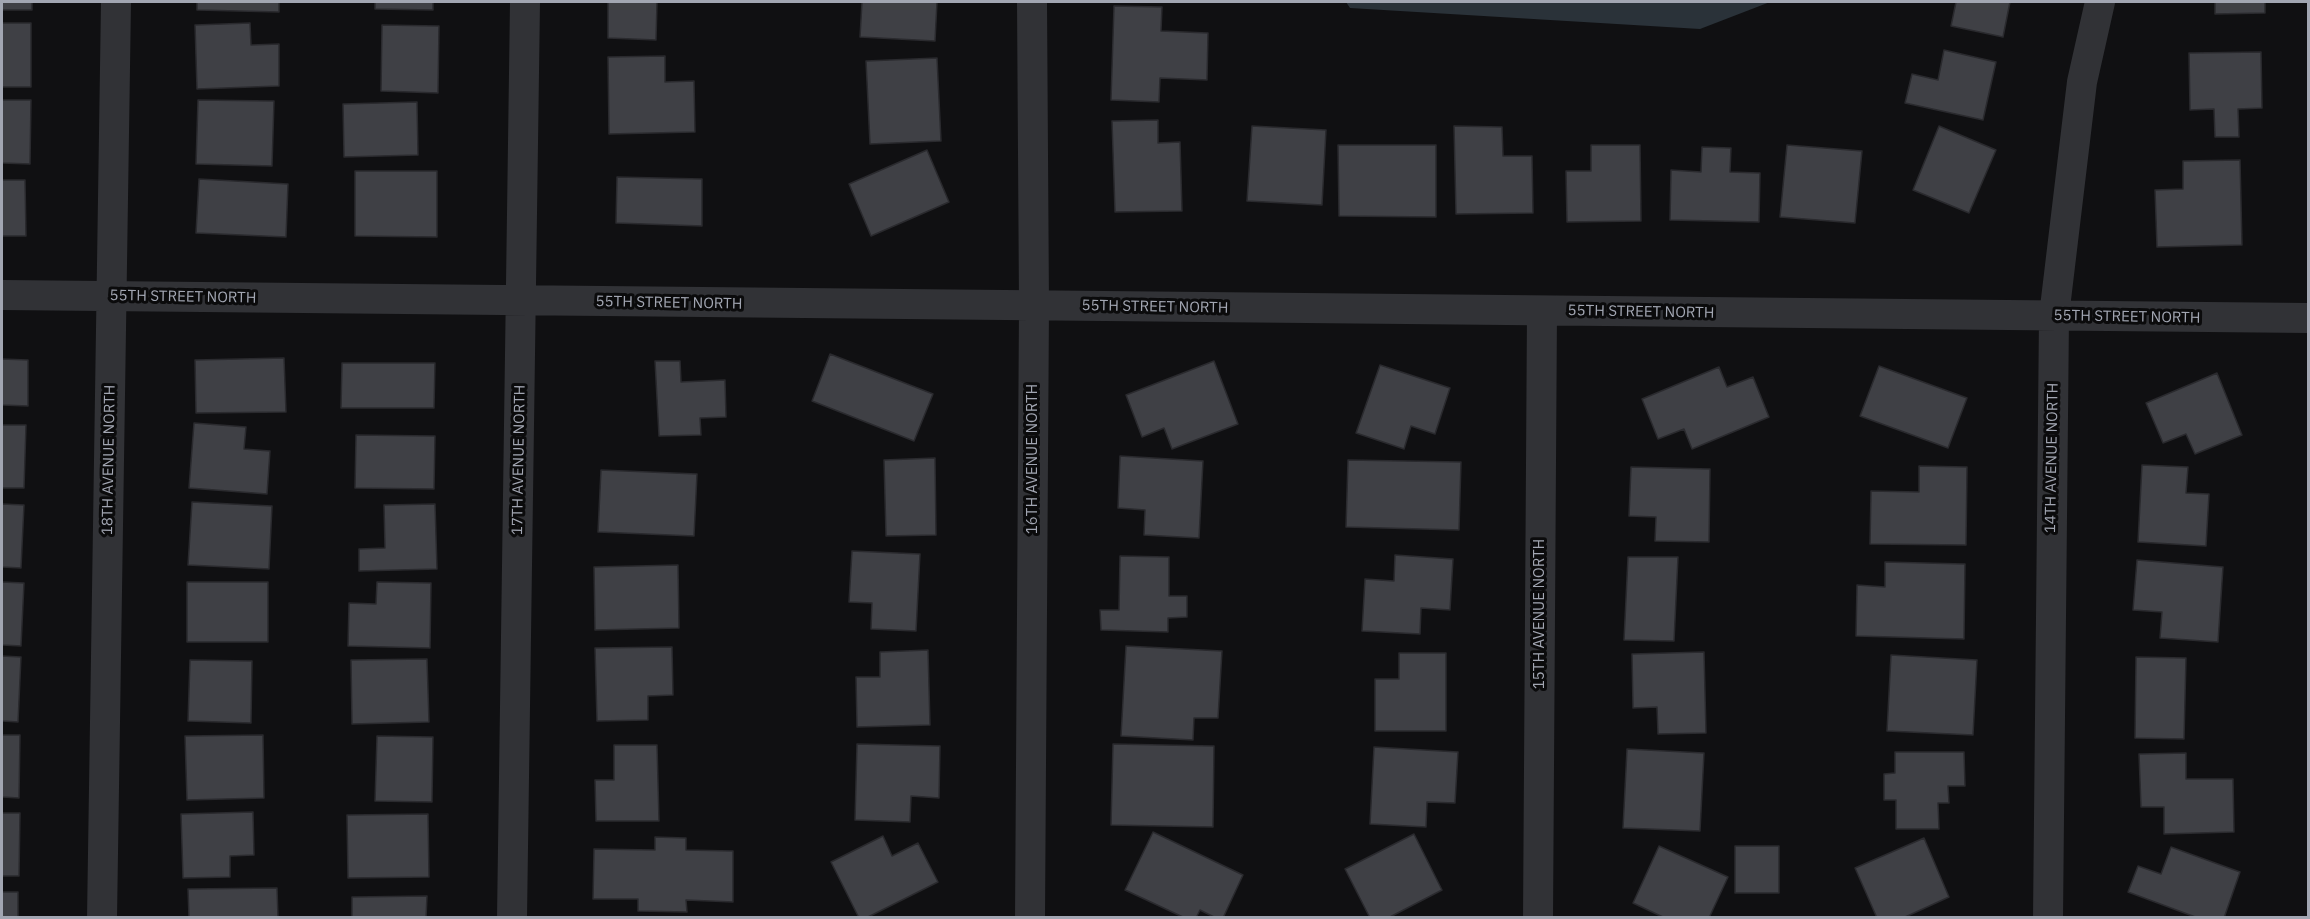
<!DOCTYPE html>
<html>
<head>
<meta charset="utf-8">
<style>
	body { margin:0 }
	#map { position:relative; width:2310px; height:919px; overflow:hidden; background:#101012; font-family:"IBM Plex Sans",sans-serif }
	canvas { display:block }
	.frame { position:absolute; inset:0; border:3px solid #a2a6b2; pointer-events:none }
</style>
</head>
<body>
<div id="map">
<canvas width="2310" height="919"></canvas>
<div class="frame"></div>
</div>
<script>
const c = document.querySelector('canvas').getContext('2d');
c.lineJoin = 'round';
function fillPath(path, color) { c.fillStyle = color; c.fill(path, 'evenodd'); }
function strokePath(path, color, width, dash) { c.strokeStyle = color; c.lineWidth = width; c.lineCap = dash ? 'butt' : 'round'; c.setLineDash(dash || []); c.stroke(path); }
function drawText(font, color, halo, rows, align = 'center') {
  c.font = font + ' "IBM Plex Sans",sans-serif'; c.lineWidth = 6; c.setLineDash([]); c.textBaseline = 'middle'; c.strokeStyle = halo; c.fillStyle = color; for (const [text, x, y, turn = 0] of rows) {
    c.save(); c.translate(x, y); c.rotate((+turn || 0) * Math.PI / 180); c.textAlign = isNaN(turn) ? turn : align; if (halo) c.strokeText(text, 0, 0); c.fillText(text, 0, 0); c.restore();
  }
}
const water = new Path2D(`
	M1346,2H1770L1700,29L1350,8Z`);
const building = new Path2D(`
	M2,2H32V10H2Z
	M197,2H279V12L197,10Z
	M375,2H433V10L375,9Z
	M608,2H657L656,40L608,38Z
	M862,2H937L935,41L860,37Z
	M1956,2H2010L2003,37L1951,26Z
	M2215,2H2265V13L2215,14Z
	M1114,6L1162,7L1161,31L1208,33L1207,80L1160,78L1159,102L1111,100Z
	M2,23H31V87H2Z
	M250,23L251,45L279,44V86L197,89L195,25Z
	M382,25L439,26L438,93L381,91Z
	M1944,50L1996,62L1983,120L1905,103L1912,74L1938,80Z
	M2261,52L2262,108L2238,109L2239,137H2215L2214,109L2190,110L2189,53Z
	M665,56V82L694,81L695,132L609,134L608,57Z
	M937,58L941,141L870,144L866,61Z
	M2,100H31L30,164L2,163Z
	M198,100L274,101L272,166L196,164Z
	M417,102L418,155L344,157L343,104Z
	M1158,120V143L1180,142L1182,211L1115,212L1112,121Z
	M1252,126L1326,130L1322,205L1247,201Z
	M1454,126L1502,127L1503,156H1532L1533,213L1456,214Z
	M1939,126L1996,150L1969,213L1913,190Z
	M1338,145H1436V217L1339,216Z
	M1591,145H1640L1641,221L1567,222L1566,171H1591Z
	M1787,145L1862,151L1855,223L1780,217Z
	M1702,147L1731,148L1730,172L1760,173L1759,222L1670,220L1671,170L1701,172Z
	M927,150L949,202L871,236L849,184Z
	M2240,160L2242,245L2157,247L2155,190L2183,189V161Z
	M355,171H437V237L355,236Z
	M617,177L702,179V226L616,223Z
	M199,179L288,184L286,237L196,233Z
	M2,180H25L26,236H2Z
	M830,354L933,394L914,441L812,401Z
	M284,358L286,412L196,413L195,360Z
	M2,359L28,360V406L2,405Z
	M655,361H680L681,382L725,380L726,417L700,418L701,435L659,436Z
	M1214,361L1238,424L1172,449L1164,428L1142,437L1126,395Z
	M342,363H435L434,408H341Z
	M1380,365L1450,388L1435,434L1411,426L1404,449L1356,433Z
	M1879,366L1967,398L1948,448L1860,416Z
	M1719,367L1727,387L1753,377L1769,417L1692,449L1684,429L1658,439L1642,399Z
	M2217,373L2242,435L2195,454L2186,434L2163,443L2146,403Z
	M194,423L246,427L244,449L270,451L267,494L189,488Z
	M2,425H26L24,488H2Z
	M356,435L435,436L434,489L355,488Z
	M1120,456L1203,461L1199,538L1144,535L1145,510L1118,508Z
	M935,458L936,535L886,536L884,460Z
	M1348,460L1461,462L1459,530L1346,527Z
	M2142,465L2188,467L2186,493L2209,494L2206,546L2138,542Z
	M1919,466L1967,467L1966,545L1870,544L1871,491L1919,492Z
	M1631,467L1710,469L1709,542L1655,541L1656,517L1629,516Z
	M601,470L697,474L694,536L598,532Z
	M192,502L272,506L269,569L188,565Z
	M2,504L24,505L21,568L2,567Z
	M435,504L437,569L359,571V549L385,548L384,505Z
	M852,551L920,554L916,631L871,629L872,603L849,602Z
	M1395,555L1453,559L1450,610L1421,608L1420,634L1362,631L1365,579L1394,581Z
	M1120,556L1169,557V596H1187V617L1168,618V632L1101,630L1100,610H1119Z
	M1628,557H1678L1674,641L1624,640Z
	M2137,560L2223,567L2218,642L2160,638L2162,612L2133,610Z
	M1885,562L1965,564L1964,639L1856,636L1857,585L1885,587Z
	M678,565L679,628L595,630L594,567Z
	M2,582L24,583L21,646L2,645Z
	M187,582H268V642H187Z
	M377,582L431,583L430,648L348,646L349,603L376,604Z
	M1126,646L1222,651L1218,718H1194L1193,740L1121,736Z
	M672,647L673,695L648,696V720L597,721L595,648Z
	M928,650L930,725L857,727L856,677H880V652Z
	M1704,652L1706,733L1658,734L1657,707L1633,708L1632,654Z
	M1399,653H1446V731H1375V679H1399Z
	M1891,655L1977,660L1973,735L1887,731Z
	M2,656L21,657L18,722L2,721Z
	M2136,657L2186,658L2184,739L2135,738Z
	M427,659L429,722L352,724L351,660Z
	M190,660L252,661L251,723L188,721Z
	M2,735H20L19,798L2,797Z
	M263,735L264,798L187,800L185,736Z
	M377,736L433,737L432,802L375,801Z
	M857,744L940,746L939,798L911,796L910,822L855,820Z
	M1113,744L1214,746L1213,827L1111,825Z
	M614,745H657L659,821H596L595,780H614Z
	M1374,747L1458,752L1455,803L1427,802L1426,827L1370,824Z
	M1627,749L1704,753L1700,831L1623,828Z
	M1895,752H1964L1965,786H1948L1949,803H1938L1939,829H1896V800H1884V774L1895,773Z
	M2186,753V779H2233L2234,832L2164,834V807H2141L2139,754Z
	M253,812L254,855L230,856V877L183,878L181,814Z
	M2,813H20L19,876H2Z
	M428,814L429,877L348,878L347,815Z
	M1153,832L1243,875L1223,918H1216L1200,910L1196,918H1185L1125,890Z
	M1414,834L1442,890L1388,918H1370L1345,869Z
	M883,836L892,856L918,843L938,882L866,918H859L831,862Z
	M655,837L686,838V850L733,851V902L686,900L687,912L638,911V899H593L594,849L655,850Z
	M1924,838L1949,897L1903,918H1877L1855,868Z
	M1659,846L1728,877L1709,918H1665L1633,903Z
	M1735,846H1779V893H1735Z
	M2171,847L2240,872L2224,918H2198L2128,892L2138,866L2161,874Z
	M277,888L278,918H189L188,889Z
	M2,892H18V918H2Z
	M427,896L426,918H352V897Z`);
const street = new Path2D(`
	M2,295L2308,318
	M102,918L116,2
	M512,918L525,2
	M1030,918L1034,306L1032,2
	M1538,918L1542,311
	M2048,918L2054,316L2082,82L2100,2`);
const streetNames = [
	["55TH STREET NORTH",183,297,1],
	["55TH STREET NORTH",669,303,1],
	["55TH STREET NORTH",1155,307,1],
	["55TH STREET NORTH",1641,312,1],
	["55TH STREET NORTH",2127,317,1],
	["14TH AVENUE NORTH",2052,458,-89],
	["16TH AVENUE NORTH",1033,459,-90],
	["18TH AVENUE NORTH",109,460,-89],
	["17TH AVENUE NORTH",519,460,-89],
	["15TH AVENUE NORTH",1540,614,-90]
];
fillPath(water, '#2a3239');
fillPath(building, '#3f4045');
strokePath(building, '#2a2a2e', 1.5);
strokePath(street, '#313236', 30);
drawText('15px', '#a2a6b2', '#0b0b0c', streetNames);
</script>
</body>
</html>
